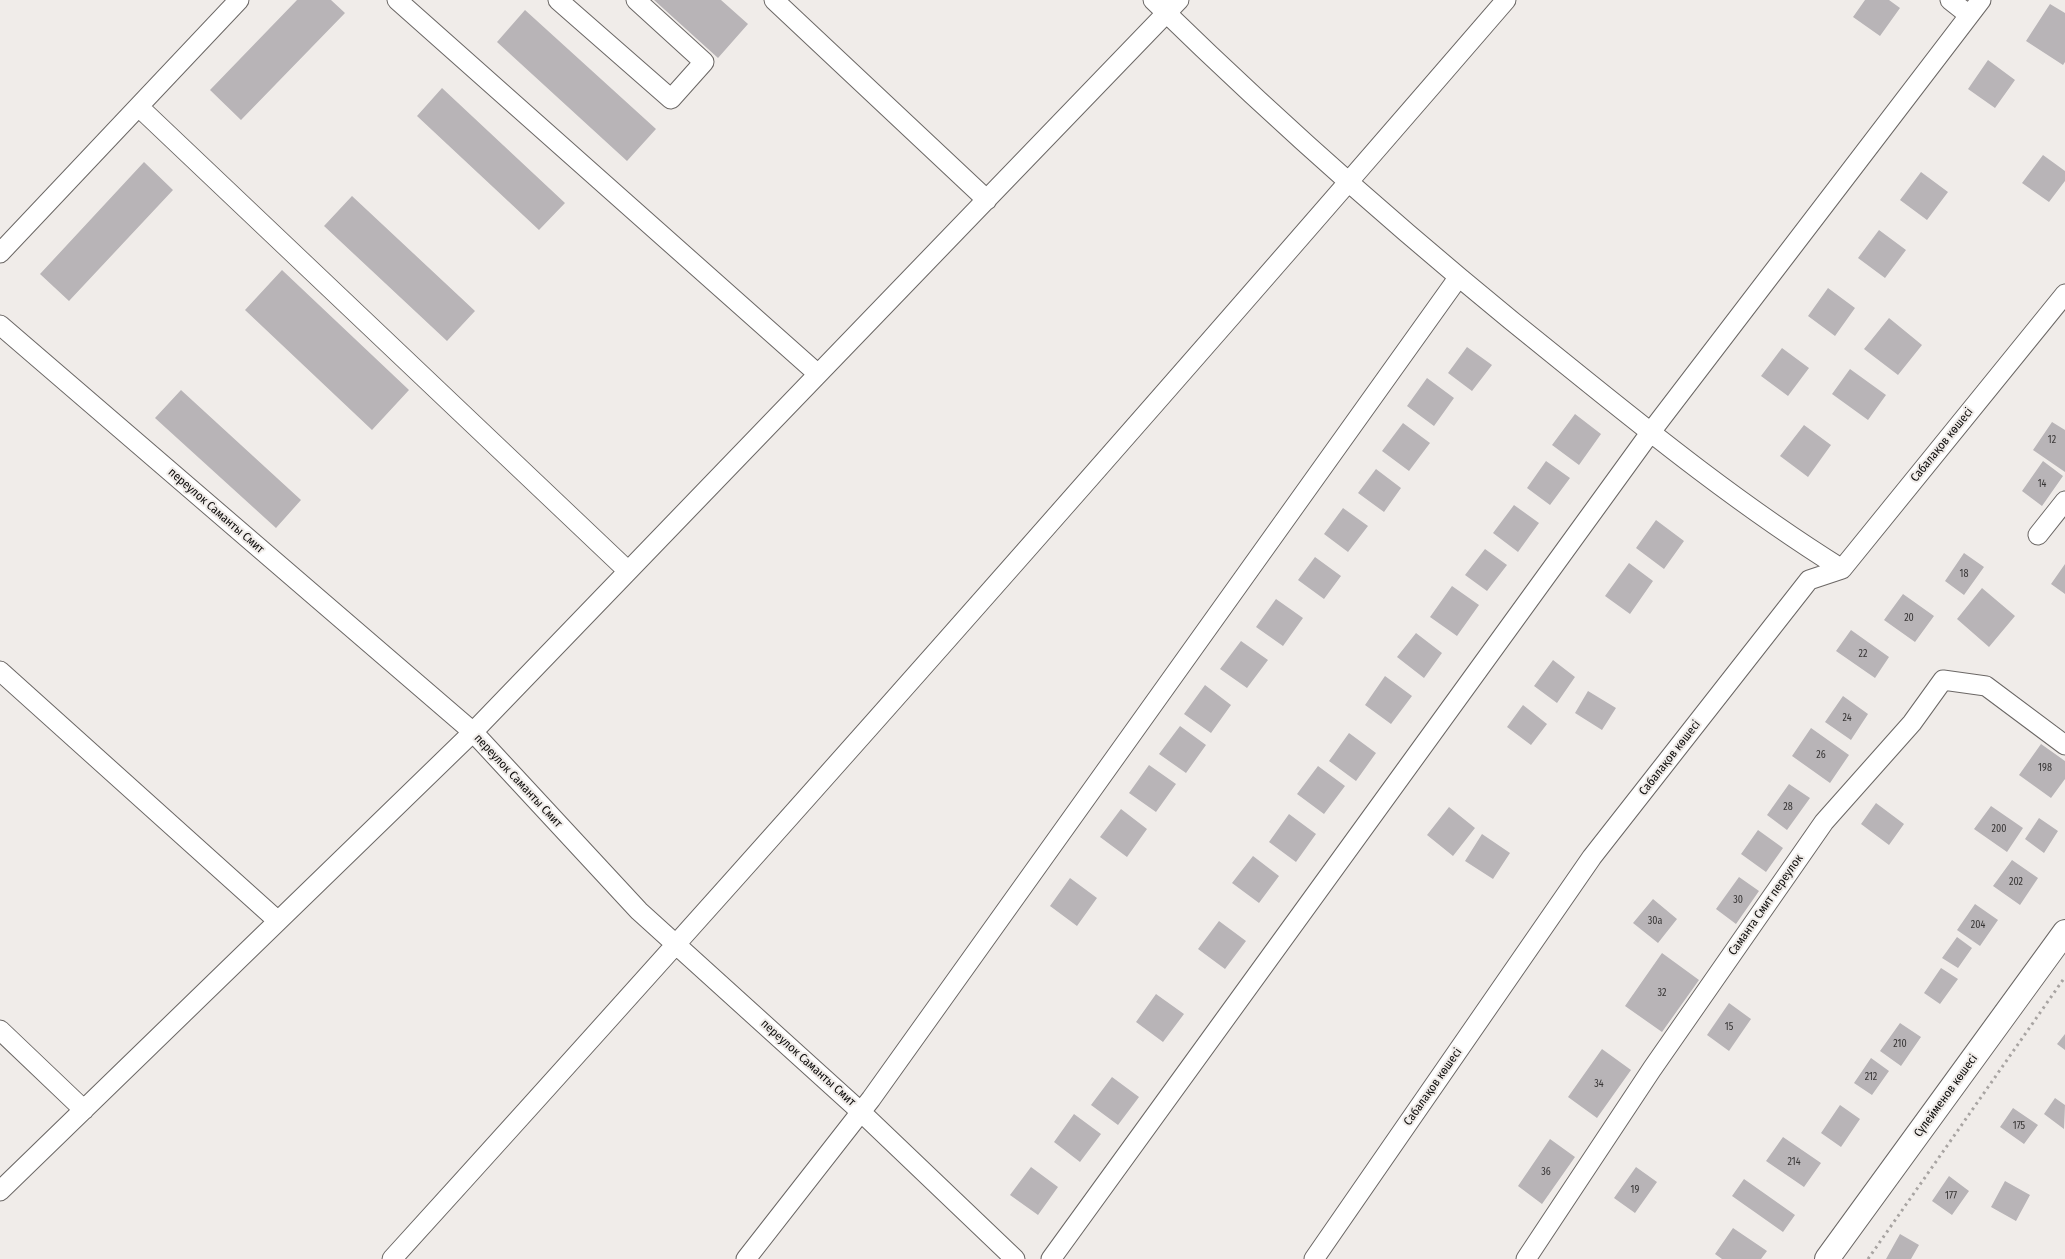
<!DOCTYPE html>
<html>
<head>
<meta charset="utf-8">
<style>
	body { margin:0 }
	canvas { display:block; background:#f0ece9 }
</style>
</head>
<body>
<canvas width="2065" height="1259"></canvas>
<script>
const c = document.querySelector('canvas').getContext('2d');
c.lineJoin = 'round';
function fillPath(path, color) { c.fillStyle = color; c.fill(path, 'evenodd'); }
function strokePath(path, color, width, dash) { c.strokeStyle = color; c.lineWidth = width; c.lineCap = dash ? 'butt' : 'round'; c.setLineDash(dash || []); c.stroke(path); }
function drawText(font, color, halo, rows, align = 'center') {
  c.font = font + ' "Fira Sans Condensed",sans-serif'; c.lineWidth = 4; c.setLineDash([]); c.textBaseline = 'middle'; c.strokeStyle = halo; c.fillStyle = color; for (const [text, x, y, turn = 0] of rows) {
    c.save(); c.translate(x, y); c.rotate((+turn || 0) * Math.PI / 180); c.textAlign = isNaN(turn) ? turn : align; if (halo) c.strokeText(text, 0, 0); c.fillText(text, 0, 0); c.restore();
  }
}
const building = new Path2D(`
	M297,0H331L345,13L241,120L210,90Z
	M654,0H721L748,24L718,58Z
	M1865,0H1889L1900,8L1880,36L1853,17Z
	M2050,4L2065,13V62L2063,65L2026,41Z
	M525,10L656,129L627,161L497,42Z
	M1988,60L2015,80L1995,108L1968,89Z
	M442,88L565,203L539,230L417,116Z
	M2043,155L2065,171V181L2049,202L2022,183Z
	M144,162L173,190L69,301L40,274Z
	M1921,172L1948,192L1927,220L1900,200Z
	M352,196L475,311L447,341L324,226Z
	M1879,230L1906,250L1885,278L1858,258Z
	M282,270L409,390L372,430L245,310Z
	M1828,288L1855,308L1835,336L1808,316Z
	M1889,318L1922,345L1898,375L1864,349Z
	M1467,347L1492,365L1472,391L1448,373Z
	M1782,348L1809,368L1788,396L1761,376Z
	M1850,369L1886,395L1868,420L1832,394Z
	M1427,378L1454,398L1434,426L1407,406Z
	M181,390L301,500L276,528L155,418Z
	M1575,414L1601,434L1579,465L1552,445Z
	M2052,422L2065,430V472L2033,450Z
	M1403,423L1430,443L1409,471L1382,451Z
	M1804,425L1831,445L1808,477L1780,456Z
	M1546,461L1570,478L1550,505L1527,488Z
	M2043,461L2063,476L2042,506L2022,491Z
	M1376,469L1401,488L1384,512L1358,493Z
	M1514,505L1539,523L1518,552L1493,533Z
	M1343,508L1368,526L1348,552L1324,534Z
	M1656,520L1684,541L1664,569L1636,548Z
	M1485,549L1507,565L1487,591L1465,575Z
	M1964,553L1984,567L1964,595L1945,581Z
	M1315,557L1341,576L1324,599L1298,580Z
	M1629,563L1653,581L1630,614L1605,596Z
	M2065,564V594L2051,584Z
	M1452,586L1479,605L1457,636L1430,617Z
	M1982,588L2015,616L1989,647L1957,619Z
	M1903,594L1934,616L1915,642L1884,620Z
	M1276,599L1303,618L1283,646L1256,627Z
	M1851,630L1889,657L1875,678L1836,651Z
	M1416,633L1442,653L1424,678L1397,657Z
	M1241,641L1268,660L1247,688L1220,669Z
	M1553,660L1575,677L1557,703L1534,686Z
	M1385,676L1412,696L1391,724L1365,705Z
	M1205,685L1231,705L1211,733L1184,714Z
	M1588,691L1616,708L1602,730L1575,713Z
	M1843,696L1868,714L1851,740L1825,722Z
	M1523,705L1547,724L1531,745L1507,727Z
	M1180,726L1206,745L1186,773L1159,754Z
	M1811,728L1849,755L1830,783L1792,756Z
	M1349,733L1376,753L1356,781L1329,761Z
	M2041,744L2065,761V779L2051,798L2019,775Z
	M1149,765L1176,784L1156,812L1129,793Z
	M1318,766L1345,786L1324,814L1297,794Z
	M1789,784L1810,798L1787,830L1767,815Z
	M1876,803L1904,824L1889,845L1861,824Z
	M1991,806L2023,828L2007,852L1974,829Z
	M1449,807L1475,828L1453,856L1427,835Z
	M1121,809L1147,829L1127,857L1100,837Z
	M1289,814L1316,834L1296,862L1269,842Z
	M2039,818L2058,831L2044,853L2025,839Z
	M1758,830L1783,848L1766,872L1741,854Z
	M1482,834L1510,853L1493,879L1465,861Z
	M1253,856L1279,876L1259,903L1232,883Z
	M2012,860L2038,878L2020,905L1993,886Z
	M1739,877L1759,891L1736,924L1716,909Z
	M1070,878L1097,898L1077,926L1050,906Z
	M1653,899L1677,919L1658,943L1633,923Z
	M1975,904L1998,920L1980,946L1957,930Z
	M1219,921L1246,941L1225,969L1198,949Z
	M1957,937L1972,948L1958,968L1942,958Z
	M1662,953L1699,980L1662,1032L1625,1006Z
	M1941,968L1958,979L1940,1004L1924,993Z
	M1156,994L1184,1014L1163,1042L1136,1022Z
	M1729,1003L1751,1019L1729,1051L1707,1035Z
	M1900,1023L1921,1037L1901,1066L1880,1051Z
	M2065,1034V1050L2057,1044Z
	M1602,1049L1631,1070L1597,1118L1568,1097Z
	M1871,1058L1889,1071L1872,1095L1854,1083Z
	M1112,1077L1139,1097L1118,1125L1091,1105Z
	M2055,1098L2065,1105L2064,1129L2044,1114Z
	M1840,1105L1860,1119L1841,1147L1821,1133Z
	M2013,1108L2038,1125L2024,1144L2000,1127Z
	M1074,1114L1101,1134L1080,1162L1054,1142Z
	M1783,1137L1821,1163L1804,1187L1766,1161Z
	M1550,1139L1575,1157L1542,1204L1518,1186Z
	M1031,1167L1058,1187L1038,1215L1010,1195Z
	M1636,1167L1657,1182L1635,1213L1614,1198Z
	M1949,1176L1969,1191L1952,1215L1932,1201Z
	M1744,1179L1795,1215L1783,1232L1732,1196Z
	M2005,1181L2030,1195L2016,1221L1991,1207Z
	M1733,1228L1767,1251L1761,1259H1722L1715,1254Z
	M1900,1234L1919,1245L1911,1259H1886Z`);
const path = new Path2D(`
	M1868,1259L2065,977`);
const minor = new Path2D(`
	M397,0L818,374
	M558,0L671,99L704,62L636,0
	M774,0L987,200
	M1153,0C1284,128 1421,249 1564,363C1653,435 1744,508 1842,569
	M1950,0L1969,15
	M139,107L628,571
	M0,253L239,0
	M0,325L473,732L639,911L861,1112L1015,1259
	M2038,535L2065,501
	M0,671L278,921
	M0,1030L84,1110
	M0,1191L473,732L1179,0
	M392,1259C769,844 1140,424 1506,0
	M746,1259L871,1099L1458,278
	M1051,1259L1650,433L1981,0
	M1314,1259L1592,857L1809,580L1842,569L2065,294
	M1526,1259L1652,1069L1824,822L1912,723L1943,680L1986,686L2065,745`);
const major = new Path2D(`
	M1827,1259L2065,932`);
const numberNames = [
	["12",2052,440],
	["14",2042,484],
	["18",1964,574],
	["20",1909,618],
	["22",1863,654],
	["24",1847,718],
	["26",1821,755],
	["198",2045,768],
	["28",1788,807],
	["200",1999,829],
	["202",2016,882],
	["30",1738,900],
	["30а",1655,921],
	["204",1978,925],
	["32",1662,993],
	["15",1729,1027],
	["210",1900,1044],
	["212",1871,1077],
	["34",1599,1084],
	["175",2019,1126],
	["214",1794,1162],
	["36",1546,1172],
	["19",1635,1190],
	["177",1951,1196]
];
const streetNames = [
	["Сабалақов көшесі",1942,445,-51],
	["переулок Саманты Смит",216,511,41],
	["Сабалақов көшесі",1670,758,-52],
	["переулок Саманты Смит",518,781,47],
	["Саманта Смит переулок",1766,905,-55],
	["переулок Саманты Смит",808,1063,42],
	["Сабалақов көшесі",1433,1087,-55],
	["Сүлейменов көшесі",1946,1096,-54]
];
fillPath(building, '#b8b4b7');
strokePath(minor, '#6b6765', 21);
strokePath(major, '#6b6765', 26);
strokePath(path, '#a8a4a2', 3, [2.5, 4]);
strokePath(minor, '#fff', 19);
strokePath(major, '#fff', 24);
drawText('10px', '#373535', null, numberNames);
drawText('12px', '#0c0b0a', '#f0ece9', streetNames);
</script>
</body>
</html>
